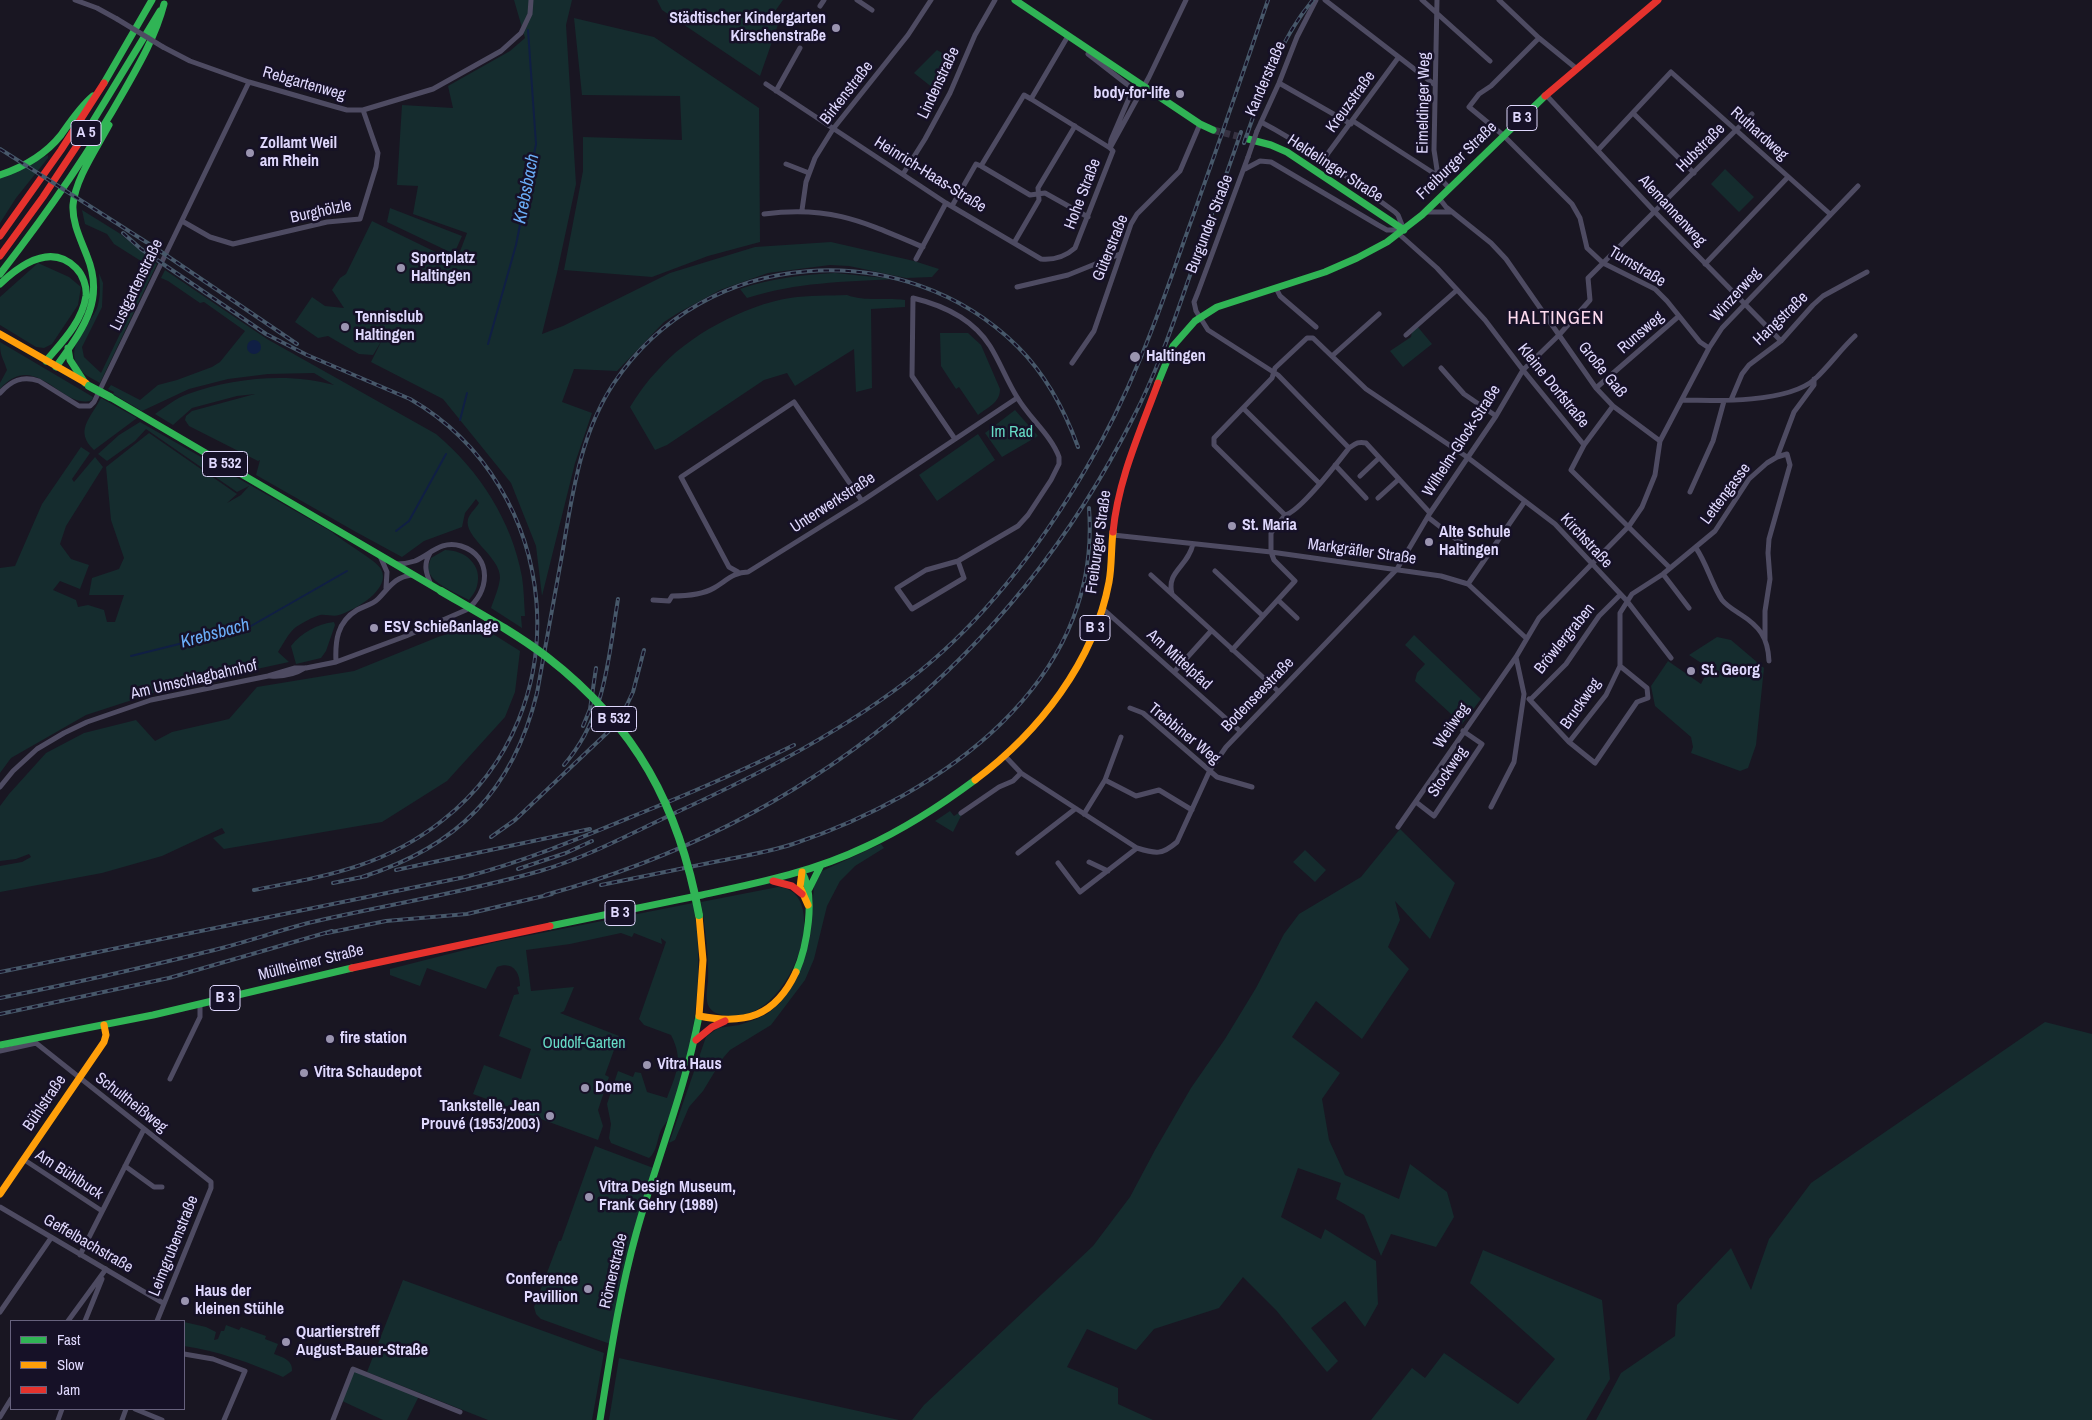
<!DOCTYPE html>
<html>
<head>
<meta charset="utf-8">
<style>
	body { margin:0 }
	#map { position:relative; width:2092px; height:1420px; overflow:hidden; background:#191622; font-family:"Archivo Narrow",sans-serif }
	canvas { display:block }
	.legend { position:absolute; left:10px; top:1320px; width:175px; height:90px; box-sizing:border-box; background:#161127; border:1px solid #66617d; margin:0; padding:6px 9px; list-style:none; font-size:15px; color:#dfd8fd }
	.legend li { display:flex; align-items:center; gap:10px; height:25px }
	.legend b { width:25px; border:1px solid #66617d }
</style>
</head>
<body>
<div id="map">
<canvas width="2092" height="1420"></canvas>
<ul class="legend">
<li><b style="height:6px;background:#30b455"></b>Fast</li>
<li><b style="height:6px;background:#ff9f0a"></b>Slow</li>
<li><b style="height:6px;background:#e5322d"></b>Jam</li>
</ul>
</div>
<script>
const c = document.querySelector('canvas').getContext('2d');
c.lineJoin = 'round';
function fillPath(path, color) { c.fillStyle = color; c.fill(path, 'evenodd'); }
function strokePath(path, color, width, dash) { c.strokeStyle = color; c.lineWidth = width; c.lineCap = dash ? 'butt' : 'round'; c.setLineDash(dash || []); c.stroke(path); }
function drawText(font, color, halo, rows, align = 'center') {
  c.font = font + ' "Archivo Narrow",sans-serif'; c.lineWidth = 5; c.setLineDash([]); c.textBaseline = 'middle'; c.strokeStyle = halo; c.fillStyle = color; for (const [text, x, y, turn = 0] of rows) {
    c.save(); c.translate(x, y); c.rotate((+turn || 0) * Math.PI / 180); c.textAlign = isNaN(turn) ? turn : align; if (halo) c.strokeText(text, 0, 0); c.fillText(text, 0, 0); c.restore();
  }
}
const green = new Path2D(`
	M514,0H572L566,25L576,184L557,273L542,334L563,326L670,273L755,247L831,242L914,261L939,269L932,277L906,278L849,266L830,265L768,273L720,290L678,313L664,322L617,371L574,369L562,402L592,413L575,463L542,596L536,546L511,483L443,399L371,362L382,340L373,355L359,354L328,336L318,338L295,322L312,297L325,306L344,308L332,290L340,278L346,274L372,221L456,262L467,233L413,214L418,186L397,185L402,105L453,108L448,86L510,51L525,38Z
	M657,0H783L773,14L780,19L760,76L662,10Z
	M574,18L654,37L759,108L760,242L708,256L652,277L564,270L583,171V137L682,140L680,96L582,95Z
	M937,50L952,59L933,88L914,73Z
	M48,155V158L16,198L0,223V177Z
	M1725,169L1754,197L1739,212L1711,184Z
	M390,208L462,236L454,254L387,222Z
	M82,210L119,233L157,264L100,383C92,378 82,375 77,365C66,345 90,325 97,308C101,297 100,285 99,273L103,283L102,307L82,347L84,357L101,373L152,268L114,244L107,234L85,224Z
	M38,263L69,277L81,287L78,305L52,344L44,348L36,347L0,325V297Z
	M165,270L267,339L436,434C479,470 512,521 522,577C524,590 524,603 525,616H521L522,628L491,608C494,599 499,588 500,578C501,557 463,537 468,519C470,513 476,508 479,503L476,499L465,513L462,527L424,541L402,557L356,532L256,475L260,460L258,461L189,426L185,420L186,416L192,411L255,394L237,396L192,408L173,425L155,414C165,407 176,398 188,394C232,378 289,372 334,385L314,373L268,374L228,379L189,389L142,411L113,394L114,392L108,389L111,385L140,400L158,385L177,380L212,367L220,362L245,331L204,302L200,303L168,281L161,278Z
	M835,273L895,279C842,282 798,282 747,298L740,289C771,278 802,275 835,273Z
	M847,295C865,302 886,297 905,300V307L871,309L872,388L856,392L854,349L795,386L787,373L764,380L667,445L655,450L630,407C638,394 647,381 658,370C687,336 745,305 790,298C809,295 828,296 847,295Z
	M1417,326L1432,344L1403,367L1390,351L1411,337L1412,331Z
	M940,333H968L981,345L1000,389C1000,403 988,407 978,415L959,387L956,389L941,366Z
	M0,342L93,397L92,400C63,412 36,348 0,389V383L7,370C3,357 0,357 0,342Z
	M101,398L137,418L94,450C74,431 90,419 101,398Z
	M1015,410L1038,436L1002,457L985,433Z
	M140,422L332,532C343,542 376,560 381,569C392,589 355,610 339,615C334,617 326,614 320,615C313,617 302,623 296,627C289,632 283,644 278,652L289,662L169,688L86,715L11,758L0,773V568L15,566L42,504L81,447L90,453L72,479L74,482L95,457L103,467L66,526L60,544L71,559L89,565L80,589L60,581L53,590L76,600L78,607L88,605L104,610L107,622H115L124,595H89L92,578L119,569L124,558L111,520L106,467L149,433L237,494L227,503L241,495L249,486L237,492L146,429L135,441L107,461L98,454L119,435Z
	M978,434L995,460L937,501L919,475Z
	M445,550C465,550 483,565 477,586C476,591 472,596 469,600C458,594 430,583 428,569C428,566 430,561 431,558Z
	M334,622L335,625L326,651L321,658L296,664L291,646C301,633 317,624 334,622Z
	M477,624L520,651L515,692L505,717L447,781L382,822L224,849L213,838L225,833L222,828L162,856L102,873L0,892V866L22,862L31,857L29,854L16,859L0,861V806L9,794L46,753L84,733L136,720L155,741L172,732L229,719L257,687L354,671L438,637Z
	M1414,635L1481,699L1462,724L1415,681L1417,673L1425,664L1405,645Z
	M1717,637L1731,640L1764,668L1756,745L1748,768L1740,771L1691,753L1693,747L1691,737L1655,706L1651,686L1668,661L1701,684L1709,668L1689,655Z
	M950,811L954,816L960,812L962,814L953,832L935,821Z
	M1400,829L1455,883L1430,939L1395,901L1400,920L1388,947L1409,969L1362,1039L1316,1001L1292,1037L1340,1073L1322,1099L1329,1140L1345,1175L1399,1199L1410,1164L1447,1192L1454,1217L1436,1247L1391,1234L1381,1256L1364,1215L1336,1199L1341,1183L1298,1168L1281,1217L1321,1239L1325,1229L1376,1261L1378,1304L1365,1327L1345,1301L1311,1328L1338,1361L1327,1372L1276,1310L1243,1277L1219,1308L1154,1329L1136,1350L1087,1329L1067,1367L1118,1388V1404L1153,1420H912L924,1405L1093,1246L1130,1197L1155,1150L1191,1088L1225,1039L1256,988L1284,934L1299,914L1361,877Z
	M881,844L884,848L855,866L840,881L827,906L814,959L805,980L771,1025L730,1050L723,1058L703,1091L689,1107L675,1140L669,1143L706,1037L718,1028L739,1025L754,1020L767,1014L780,1003L810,937L814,886L822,871Z
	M1305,850L1326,870L1315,882L1293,862Z
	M778,887C833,889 794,1022 729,1016C722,1015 713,1014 709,1007C705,1000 707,989 708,981C709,954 705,928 701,902Z
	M693,903C706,969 694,1056 669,1118C667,1122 663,1126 661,1130C657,1139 657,1152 649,1158L611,1143L609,1138L611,1124L607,1104L618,1071L633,1077L635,1072L641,1073L647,1092L667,1098C676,1074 684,1060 671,1035L644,1025L639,1019L666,942L661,938L662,944L634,933L632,937L621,933L570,944L526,950L531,991L574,987L564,1011L560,1013L619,1036L605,1075L609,1077L598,1110L603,1126L598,1140L473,1094L484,1065L521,1079L531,1049L499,1036L514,995L519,994L517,987L520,986C520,971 512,961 497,967L486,989L427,968L420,986L390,975V969L496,942Z
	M2045,1022L2092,1034V1420H1596L1621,1373L1675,1336L1677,1305L1731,1248L1751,1290L1769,1239L1811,1183Z
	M595,1146L656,1169L637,1234L613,1345L541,1319L536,1314L534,1307L559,1241H561Z
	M1483,1250L1602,1300L1610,1379L1586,1420H1371L1412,1368L1425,1378L1444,1353L1518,1404L1555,1359L1470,1283Z
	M403,1280L604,1353L592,1420H488L367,1372Z
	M184,1322L206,1327L216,1332L214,1340L218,1339L221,1331H224L226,1325L239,1330L241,1327L266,1336L265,1339L278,1344L274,1354C282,1357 293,1360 292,1371L283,1377C250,1363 219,1351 184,1346Z
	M619,1358L899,1420H609Z
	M353,1369L419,1396L407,1420H383L340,1400Z`);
const water = new Path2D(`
	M247 347a7 7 0 1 1 14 0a7 7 0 1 1-14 0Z`);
const stream = new Path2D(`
	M488,344L516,245L536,144L528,30
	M460,420L467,393
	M396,531L409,521L446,454
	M131,656L251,626L347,571
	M561,1038L571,1036`);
const secondaryTunnel = new Path2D(`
	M1213,130L1248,139`);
const street = new Path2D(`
	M75,0L97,8L117,19
	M857,0L872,10
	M1325,0L1435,85
	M1422,0L1490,61
	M1437,0L1434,150L1438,176L1449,188
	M1499,0L1539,38L1577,69
	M820,6L824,0
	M1539,38L1491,86L1479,94L1469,107L1503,135L1572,204L1580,218L1587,248L1603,263L1655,289L1667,301L1700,342L1709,348
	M163,47L190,61L249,82L329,105L347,110H363L433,89L501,51L521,33L530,14L531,0
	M1279,83L1351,124
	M766,84L946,203L1041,259C1053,260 1065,257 1075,248L1113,151L1110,148L1149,77L1186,0
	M776,91L800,48
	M1547,96L1655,212L1781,341
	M1031,99L1110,148L1111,140L1133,89L1088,54L1090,51
	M1633,113L1694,173
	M1353,121L1438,176
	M1257,131L1279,83L1297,37L1316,0
	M1599,149L1671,72L1830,214
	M1248,157L1198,292L1194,302L1196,311L1208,330L1278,375L1349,448
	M1323,160L1398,58
	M786,164L809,173
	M981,166L1030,195L1045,193L1088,217
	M1245,169L1260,161L1271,162L1378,225L1387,230H1404L1398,215L1395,212C1351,180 1309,147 1261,122
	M903,174L925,139L950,93L975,35L995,0
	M1439,198L1446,207L1491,243L1506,259L1596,388L1613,406L1660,441
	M952,206L976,164L981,166L1024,95L1031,99L1068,36
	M802,210L806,182L815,158L833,129L908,35L931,0
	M1425,212H1451
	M764,214C830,205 864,222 923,247
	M182,221L210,237L233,244L327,222L360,219L376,167L378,153L363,110
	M1399,234L1437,268L1485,320L1523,370L1584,445L1571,470L1670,568
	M1014,243L1039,200L1038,188L1075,126
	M916,259L946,203
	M1705,264L1788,177
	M1017,287L1068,275L1120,254
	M1276,288L1280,296L1316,327
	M1406,335L1457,290
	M1332,356L1379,314
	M1072,363L1094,331L1131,224L1137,214L1180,171L1200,124
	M1441,368L1464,394L1496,416
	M1596,388L1679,316
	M0,393C11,381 22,375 39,381L79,406H90L94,402L249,82
	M1683,400C1717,401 1788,403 1815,379C1829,366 1841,349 1855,336
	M1731,400L1742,374L1749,365L1781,341L1813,305L1823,296L1867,272
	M1243,408L1319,483
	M955,439L912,376L913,298C942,305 973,319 990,346C1000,362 1007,381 1017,397C1029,418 1051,435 1059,457V464L1051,480L1028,515L1018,526L958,561L926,570L897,588L912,609L964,578L958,561
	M1584,445L1613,406
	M1777,457L1794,412L1814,385V379
	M1335,465L1366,498
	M1360,476L1379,458
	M1690,492L1713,441L1724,401
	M1378,498L1399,479
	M1285,515C1300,512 1338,462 1349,448C1355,444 1358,441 1366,443L1430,513
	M1429,518L1456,539L1485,557
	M1113,535L1271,552L1441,576L1468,584L1526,638
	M1696,548C1707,564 1711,583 1722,600C1727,606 1734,610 1740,614C1759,626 1768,637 1769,661
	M430,553C423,565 426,573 431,585
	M380,556L387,572L386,588
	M1215,571L1263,616
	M738,572L729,567L681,477L794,402L862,501
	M1663,574L1689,608
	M1151,575L1278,691
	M1468,584L1525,501
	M1172,594C1166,571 1188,567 1193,544
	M653,600L669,601L672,596C685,596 702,595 714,588C726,581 734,572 748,572L862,501L1017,398
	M1278,600L1297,618
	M1102,608L1240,731
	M1232,650L1295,581L1274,560L1271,552V533L1285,515L1214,445V438L1272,378L1275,368L1307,338H1313L1366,389L1467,457L1555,524L1627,601L1671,658
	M336,662C335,641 337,622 357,610C364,606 372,605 378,599C389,588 394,577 412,575
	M1620,666L1647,688L1648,698L1637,702L1595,763L1569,742L1606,695L1620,666V613L1632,594L1663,574L1715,531L1749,479L1767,463L1777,457L1787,454L1790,465L1769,539L1768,553L1770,579L1765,611V640
	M1174,672L1211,631
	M270,676C284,677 294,675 305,668
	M1529,699L1569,742
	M1530,700L1566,664L1599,616L1620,595
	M1130,708L1143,713L1217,777L1252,787
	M1004,755L1021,773L1137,848C1156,854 1162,855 1177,842L1210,770L1226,747L1397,569L1430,513L1496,416L1523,370L1559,335L1590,300L1588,278L1752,114
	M1105,780L1136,796L1159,790L1192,810
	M0,787L13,771L37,749L64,733L87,722L151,700L268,676L295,668H306L336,662L406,636L466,610C490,593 493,556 461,546C441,540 431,554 415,561C409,563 402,564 396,564
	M1416,802L1434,816L1482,744L1463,731
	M1491,807L1514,762L1524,694L1516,657
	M961,813L999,787L1013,781L1021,773
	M1084,814L1105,780L1121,737
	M1398,827L1516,657L1539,618L1629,526L1642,507L1655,475L1660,441L1709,348L1722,328L1858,186
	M1018,853L1075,809
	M1089,862L1108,871
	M1058,863L1080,892L1137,848
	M0,1051L36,1043L211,1182V1188L157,1321
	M170,1079L200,1017V1005
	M23,1159L102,1211
	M125,1166L154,1187H162
	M0,1207L163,1303
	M80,1255L144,1129
	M0,1312L51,1238
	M68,1321L106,1269
	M85,1321L102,1279
	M184,1354L213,1359L245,1371L224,1420
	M135,1409L162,1420
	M0,1417L11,1399
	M58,1420L62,1409
	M122,1420L126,1409
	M333,1420L353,1369L460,1412`);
const fast = new Path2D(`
	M1015,0L1200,124L1213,130
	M104,83L152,0
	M90,126L160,11
	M1248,139L1271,145L1287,152L1404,230
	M0,175C24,167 45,155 61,135C71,121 80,107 93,96
	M0,274C45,216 88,155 124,91C140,63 156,35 164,4
	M0,284C21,264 51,243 76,268C83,275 87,287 86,296C82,322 62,342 46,361
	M68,348L70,360L85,383
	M56,367C81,331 106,302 87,256C81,240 72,223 73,205C75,179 97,148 109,125
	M1158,383L1173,346L1195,321L1217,307L1325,272L1357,258L1387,242L1422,215L1545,96
	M110,397L441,591
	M809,889L821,865
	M550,926C600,916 651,905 702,895C758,883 813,872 865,847C904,829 940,806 975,780
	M796,972C807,947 816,896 802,872
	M0,1045L153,1015L352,968
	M600,1420C610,1358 619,1295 636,1234C656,1161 685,1091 699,1016`);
const slow = new Path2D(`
	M0,334L86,383
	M975,780C1039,732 1094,662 1109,582C1112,566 1111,548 1113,532
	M802,872L800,887L808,905
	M699,915L703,960L699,1016C745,1025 775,1017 796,972
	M0,1194L104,1042L106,1035L104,1025`);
const jam = new Path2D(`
	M1545,96L1658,0
	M0,236L61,150L104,83
	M0,256L43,197L90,126
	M1113,532C1118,480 1140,432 1158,383
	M773,881L792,886L802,894
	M352,968L550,926
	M696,1040L712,1027L725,1021`);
const rail = new Path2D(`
	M1244,143C1261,94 1279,40 1313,0
	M0,149L154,247L297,344
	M123,233L141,249L266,334L307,355L410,399C563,487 583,710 443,820C384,867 326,876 254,890
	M583,726L590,709L596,668
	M564,765C606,716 608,660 618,599
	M491,837L515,820L608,732L624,711L633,692L644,650
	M518,869L566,853L592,841
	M396,870L590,829
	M362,877C457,847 513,791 537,693C545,647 554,601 562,555C572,496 580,434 614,383C705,246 904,234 1018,347C1046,375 1065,411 1078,447
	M333,883L367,876
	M601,885C640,877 680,869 719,861C744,856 769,852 793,844C941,794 1102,684 1089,508
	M545,895C806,824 1011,660 1133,418C1156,374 1172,327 1188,281C1206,231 1224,182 1241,132
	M327,933L386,921L467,914L552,894
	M0,972L465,877C526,861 583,837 641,813C693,792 744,770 794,745
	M0,998C69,984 138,969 206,952C241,944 274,932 308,923C385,905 463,893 540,871C588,857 632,833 677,812C762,773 847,729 920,671C988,616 1043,542 1087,467C1129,396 1157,319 1184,241C1213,161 1240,81 1268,0
	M0,1014L169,978L332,931`);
const streetBridge = new Path2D(`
	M117,19L163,47
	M1248,157L1257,131`);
const fastBridge = new Path2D(`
	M89,386L110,397
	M441,591C477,612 514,632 547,657C636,726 679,806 699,915`);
const markers = [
	[836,28,5,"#9a94b0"],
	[1180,94,5,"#9a94b0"],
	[250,153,5,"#9a94b0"],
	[401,268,5,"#9a94b0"],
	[345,327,5,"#9a94b0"],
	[1135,357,6,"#9a94b0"],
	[1232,526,5,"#9a94b0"],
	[1429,542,5,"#9a94b0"],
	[374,628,5,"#9a94b0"],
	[1691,671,5,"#9a94b0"],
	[330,1039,5,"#9a94b0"],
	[647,1065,5,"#9a94b0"],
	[304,1073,5,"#9a94b0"],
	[585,1088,5,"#9a94b0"],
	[550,1116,5,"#9a94b0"],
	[589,1197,5,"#9a94b0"],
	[588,1289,5,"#9a94b0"],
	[185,1301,5,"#9a94b0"],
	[286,1342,5,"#9a94b0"]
];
const shields = [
	[1522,118,30],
	[86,133,30],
	[225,464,45],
	[1095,628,30],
	[614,719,45],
	[620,913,30],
	[225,998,30]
];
const shieldNames = [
	["B 3",1522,118],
	["A 5",86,133],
	["B 532",225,464],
	["B 3",1095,628],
	["B 532",614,719],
	["B 3",620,913],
	["B 3",225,998]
];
const poiNames = [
	["Städtischer Kindergarten",826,19,"right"],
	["Kirschenstraße",826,37,"right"],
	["body-for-life",1170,94,"right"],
	["Zollamt Weil",260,144],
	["am Rhein",260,162],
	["Sportplatz",411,259],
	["Haltingen",411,277],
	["Tennisclub",355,318],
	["Haltingen",355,336],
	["Haltingen",1146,357],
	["St. Maria",1242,526],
	["Alte Schule",1439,533],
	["Haltingen",1439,551],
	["ESV Schießanlage",384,628],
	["St. Georg",1701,671],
	["fire station",340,1039],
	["Vitra Haus",657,1065],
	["Vitra Schaudepot",314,1073],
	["Dome",595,1088],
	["Tankstelle, Jean",540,1107,"right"],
	["Prouvé (1953/2003)",540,1125,"right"],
	["Vitra Design Museum,",599,1188],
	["Frank Gehry (1989)",599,1206],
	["Conference",578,1280,"right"],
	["Pavillion",578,1298,"right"],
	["Haus der",195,1292],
	["kleinen Stühle",195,1310],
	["Quartierstreff",296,1333],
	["August-Bauer-Straße",296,1351]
];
const streetNames = [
	["Kanderstraße",1266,79,-67],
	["Lindenstraße",939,83,-65],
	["Rebgartenweg",304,84,16],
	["Birkenstraße",847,93,-52],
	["Kreuzstraße",1351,102,-54],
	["Eimeldinger Weg",1424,103,-89],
	["Ruthardweg",1759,134,42],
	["Hubstraße",1701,148,-45],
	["Freiburger Straße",1457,161,-44],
	["Heldelinger Straße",1335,169,33],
	["Heinrich-Haas-Straße",930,175,32],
	["Hohe Straße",1083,194,-69],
	["Alemannenweg",1672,211,47],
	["Burghölzle",321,212,-12],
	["Burgunder Straße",1210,224,-69],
	["Güterstraße",1111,248,-68],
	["Turnstraße",1637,267,31],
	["Lustgartenstraße",137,285,-64],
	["Winzerweg",1736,295,-48],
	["Hangstraße",1781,319,-44],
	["Runsweg",1641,333,-41],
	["Große Gaß",1602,370,51],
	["Kleine Dorfstraße",1553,386,51],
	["Wilhelm-Glock-Straße",1462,441,-57],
	["Lettengasse",1726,494,-53],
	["Unterwerkstraße",833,503,-33],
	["Kirchstraße",1586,541,47],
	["Freiburger Straße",1099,542,-82],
	["Markgräfler Straße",1362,552,8],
	["Bröwlergraben",1565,639,-51],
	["Am Mittelpfad",1179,660,42],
	["Am Umschlagbahnhof",194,680,-13],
	["Bodenseestraße",1258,695,-46],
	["Bruckweg",1581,704,-55],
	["Weilweg",1452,726,-56],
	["Trebbiner Weg",1184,734,39],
	["Stockweg",1448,772,-56],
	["Müllheimer Straße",311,963,-14],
	["Bühlstraße",45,1103,-56],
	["Schultheißweg",131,1103,38],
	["Am Bühlbuck",69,1175,33],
	["Geffelbachstraße",88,1244,30],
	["Leimgrubenstraße",174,1246,-68],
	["Römerstraße",614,1271,-77]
];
const parkNames = [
	["Im Rad",1012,433],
	["Oudolf-Garten",584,1044]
];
const waterNames = [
	["Krebsbach",527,189,-79],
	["Krebsbach",215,634,-15]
];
const quarterNames = [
	["HALTINGEN",1556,319]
];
fillPath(green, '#152c2e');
fillPath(water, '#101f44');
strokePath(stream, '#101f44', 2);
strokePath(secondaryTunnel, '#373343', 7, [7, 3.5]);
strokePath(street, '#4e4b62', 5);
strokePath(fast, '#30b455', 7);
strokePath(slow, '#ff9f0a', 7);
strokePath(jam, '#e5322d', 7);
strokePath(rail, '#47586a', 4);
strokePath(rail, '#161127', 2, [5.5]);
strokePath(streetBridge, '#4e4b62', 5);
strokePath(fastBridge, '#30b455', 8);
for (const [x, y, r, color] of markers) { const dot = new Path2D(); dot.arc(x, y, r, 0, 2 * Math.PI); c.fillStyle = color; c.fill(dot); strokePath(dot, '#161127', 2); }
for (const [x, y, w] of shields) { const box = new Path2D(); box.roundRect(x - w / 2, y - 12.5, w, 25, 4); c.fillStyle = '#161127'; c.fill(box); strokePath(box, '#dfd8fd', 1); }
drawText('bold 15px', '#dfd8fd', null, shieldNames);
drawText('bold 16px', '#dfd8fd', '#161127', poiNames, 'left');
drawText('16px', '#dfd8fd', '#161127', streetNames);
drawText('16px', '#66dbc6', '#161127', parkNames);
drawText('italic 18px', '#6badf8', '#161127', waterNames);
c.letterSpacing = '1px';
drawText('19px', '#fddaee', '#161127', quarterNames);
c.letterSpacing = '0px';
</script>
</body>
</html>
